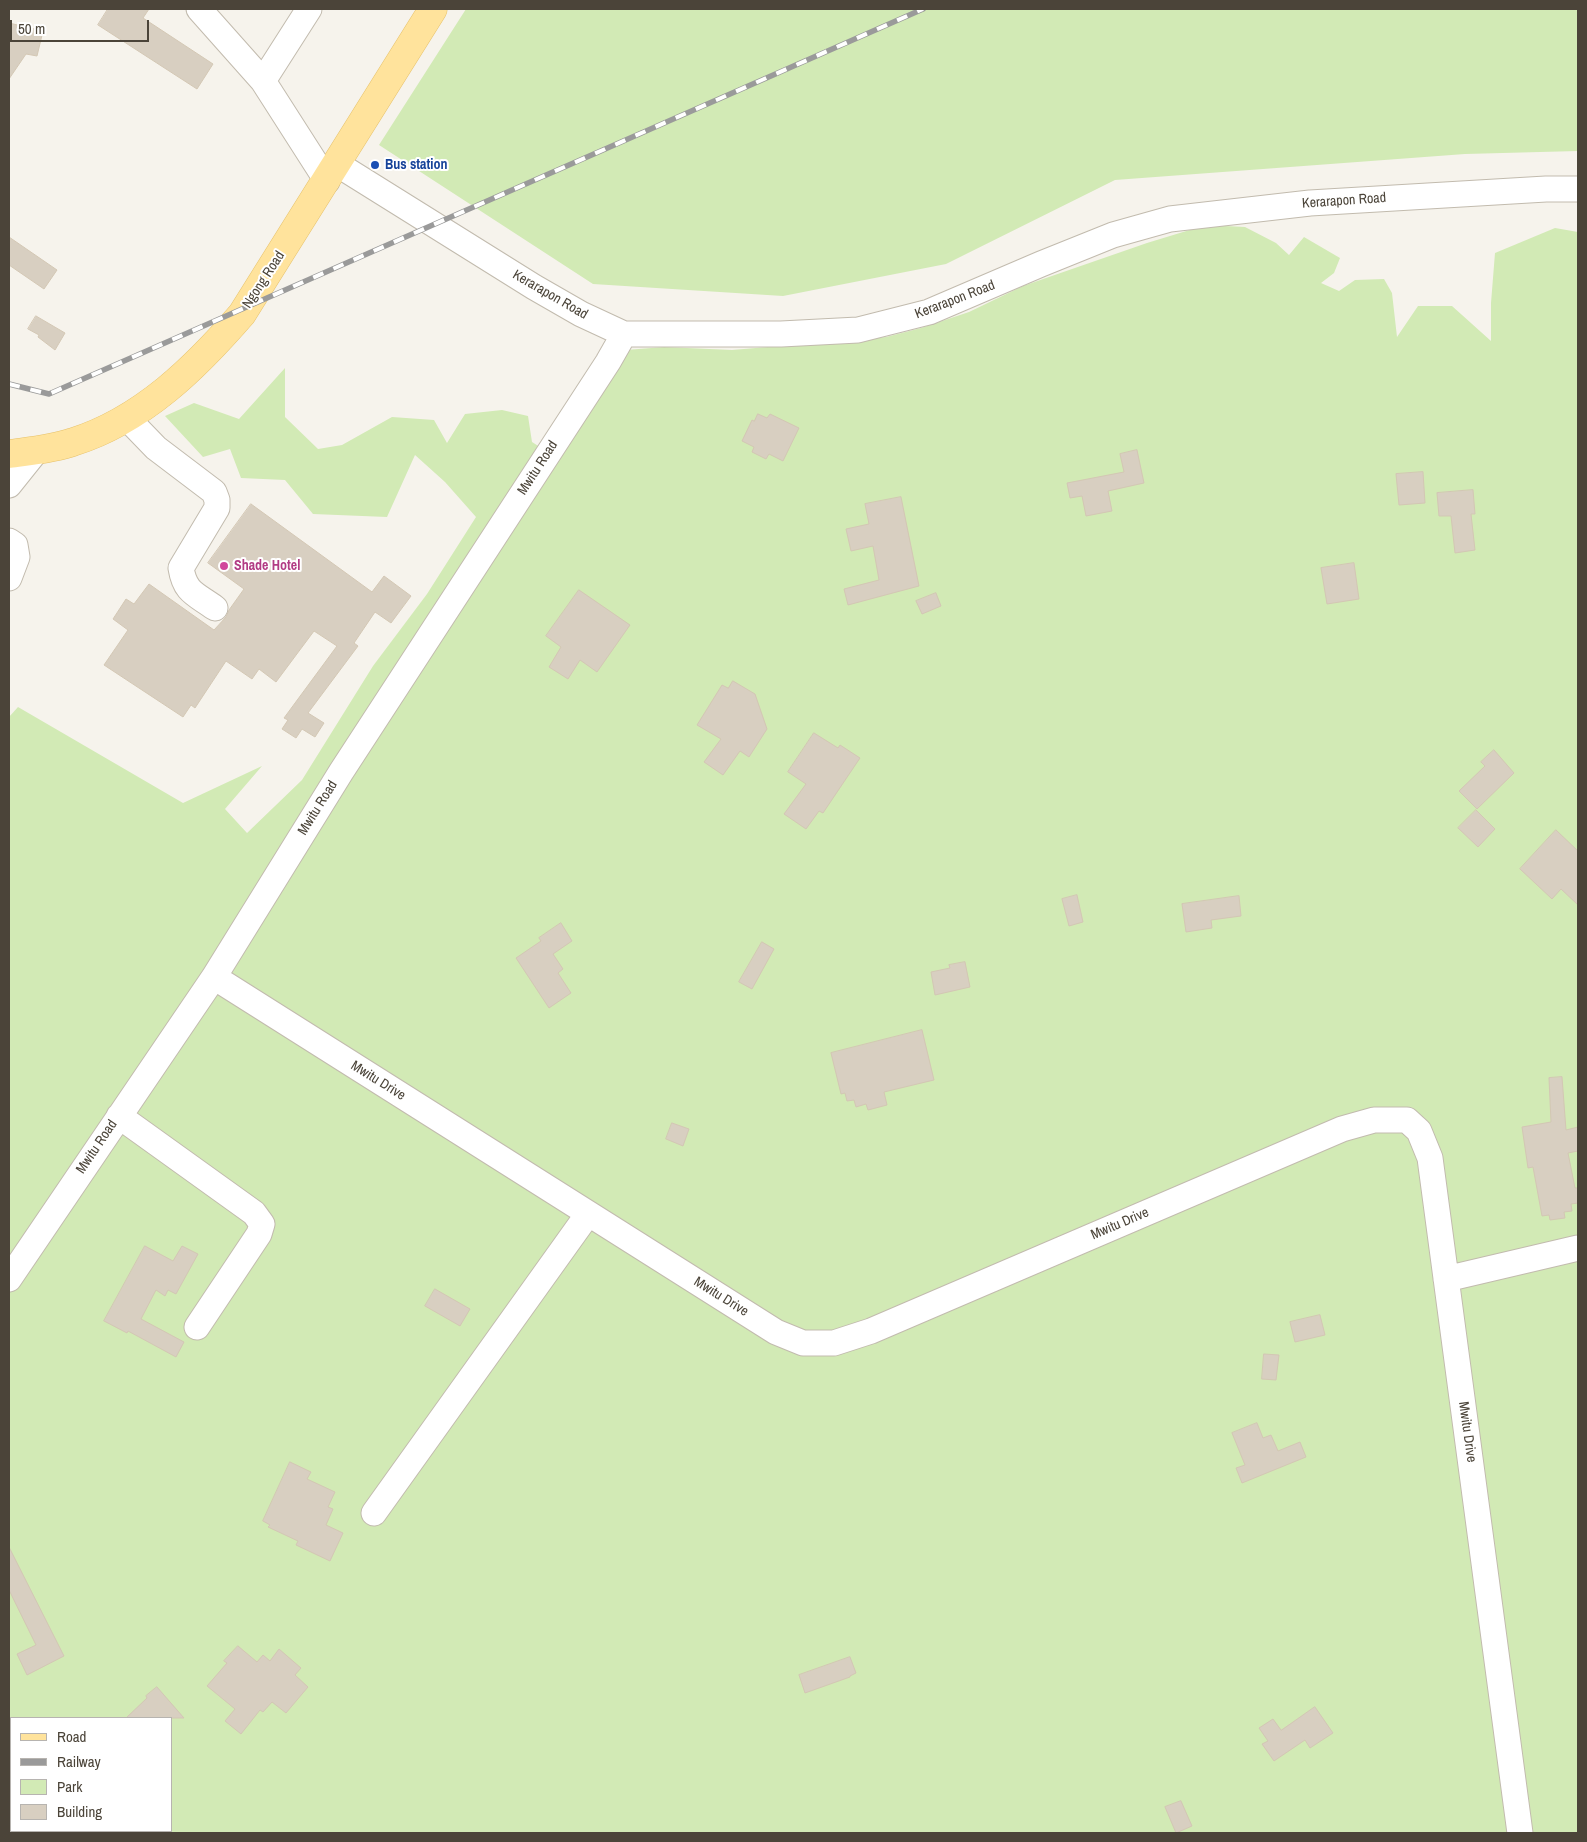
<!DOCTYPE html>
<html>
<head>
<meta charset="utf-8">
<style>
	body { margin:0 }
	#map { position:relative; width:1587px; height:1842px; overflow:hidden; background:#f6f3ec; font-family:"Archivo Narrow",sans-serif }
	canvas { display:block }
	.frame { position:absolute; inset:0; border:10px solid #4b4439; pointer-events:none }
	.legend { position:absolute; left:10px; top:1717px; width:162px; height:115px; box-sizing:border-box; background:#fff; border:1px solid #b7b4b0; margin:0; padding:6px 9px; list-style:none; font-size:15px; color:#4b4439 }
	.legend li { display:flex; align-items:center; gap:10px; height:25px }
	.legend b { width:25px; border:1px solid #b7b4b0 }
	.scale { position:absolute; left:10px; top:20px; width:139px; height:22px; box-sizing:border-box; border:2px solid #4b4439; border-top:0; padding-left:6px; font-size:15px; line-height:18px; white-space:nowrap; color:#4b4439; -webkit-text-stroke:4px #fff; paint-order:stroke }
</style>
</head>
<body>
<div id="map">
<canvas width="1587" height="1842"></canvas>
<div class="frame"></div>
<ul class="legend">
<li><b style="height:6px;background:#ffe39c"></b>Road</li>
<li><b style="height:6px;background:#9a9a9a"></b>Railway</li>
<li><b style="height:14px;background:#d2eab5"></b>Park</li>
<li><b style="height:14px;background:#d8cfc1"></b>Building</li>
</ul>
<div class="scale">50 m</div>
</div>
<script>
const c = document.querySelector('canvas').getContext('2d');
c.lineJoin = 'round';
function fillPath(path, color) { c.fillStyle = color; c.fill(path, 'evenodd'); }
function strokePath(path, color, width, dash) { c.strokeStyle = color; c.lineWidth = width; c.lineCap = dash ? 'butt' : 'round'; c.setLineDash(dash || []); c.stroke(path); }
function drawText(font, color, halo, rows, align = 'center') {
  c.font = font + ' "Archivo Narrow",sans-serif'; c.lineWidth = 4; c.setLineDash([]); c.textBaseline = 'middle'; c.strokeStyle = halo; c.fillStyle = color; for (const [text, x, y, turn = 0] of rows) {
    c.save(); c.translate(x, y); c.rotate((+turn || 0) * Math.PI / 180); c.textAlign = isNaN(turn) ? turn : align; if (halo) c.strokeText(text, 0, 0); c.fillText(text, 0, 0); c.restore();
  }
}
const green = new Path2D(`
	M466,9H1578V151L1465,154L1115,180L946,264L783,296L593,284L379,145Z
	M1206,225L1245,227L1276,243L1289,255L1304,237L1340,258L1334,273L1321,283L1339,291L1355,280L1384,279L1392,293L1397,337L1418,306H1452L1491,341V303L1495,253L1555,228L1578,232V1833H9V717L18,707L183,803L262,766L225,809L247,833L302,780L373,666L427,594L476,517L445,482L415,455L387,517L313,514L285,480L241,478L230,449L203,457L165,416L194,403L239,419L285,368V417L318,449L342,445L392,417L434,420L447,443L465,414L502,410L528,416L532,442L557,458L626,350L664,347L732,350L886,337L921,328L969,312L1023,286L1147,243ZM11,1718H171V1831H11Z`);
const building = new Path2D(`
	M108,9H149L143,18L213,64L197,89L98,25Z
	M9,23L43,31L37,56L26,54L9,79Z
	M9,237L57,270L44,289L9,265Z
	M36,316L65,333L55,350L38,337L39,335L28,329Z
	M758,414L767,418L770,414L799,428L783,461L769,454L766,459L752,452L754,447L742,441L752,420L754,421Z
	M1137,450L1144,483L1108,491L1112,511L1086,516L1082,496L1070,498L1067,483L1124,472L1120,454Z
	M1423,472L1425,503L1399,505L1396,474Z
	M1473,490L1475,514H1471L1475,550L1455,553L1451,516H1439L1437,493Z
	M901,497L919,586L848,605L844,589L879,580L873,546L851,551L846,529L869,524L865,504Z
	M251,504L372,592L384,576L411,596L391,623L375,612L354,643L358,646L308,713L324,723L315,737L302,729L296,738L282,729L288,720L284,718L337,646L314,631L276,682L259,669L252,679L226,661L195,708L191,705L183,717L104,665L128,630L113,619L126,599L134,604L149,584L214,630L226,617L229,610L244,589L208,563Z
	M1354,563L1359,599L1327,604L1321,568Z
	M579,590L630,625L597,672L580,660L568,679L549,667L561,647L546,636Z
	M936,593L941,606L922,614L916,601Z
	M733,681L755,694L767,729L749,757L740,751L723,775L704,762L721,739L697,725L722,685L728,688Z
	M814,733L838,748L840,745L860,758L823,813L819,811L806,829L784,814L806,784L788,772Z
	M1494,750L1514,773L1477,809L1459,791L1485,766L1481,762Z
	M1476,810L1495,829L1478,847L1458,828Z
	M1556,830L1578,851V905L1561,889L1552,899L1520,869Z
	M1077,895L1083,922L1069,926L1062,899Z
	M1239,896L1241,916L1211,920L1212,928L1186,932L1182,904Z
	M561,923L572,941L553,954L563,969L558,973L571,993L549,1008L516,958L541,941L539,938Z
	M762,942L774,949L752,989L739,982Z
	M965,962L970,987L935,995L931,972L950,968L949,965Z
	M922,1030L934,1080L884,1092L887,1105L868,1110L866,1104L856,1107L854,1100L847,1101L845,1093L841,1094L831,1053Z
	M1562,1077L1566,1130L1578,1127V1151L1568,1153L1575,1188H1578V1203L1571,1204L1572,1211L1564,1212L1565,1218L1550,1220L1549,1215L1542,1216L1533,1167L1528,1168L1522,1127L1551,1122L1549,1078Z
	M672,1123L689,1129L683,1146L666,1139Z
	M145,1246L173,1261L182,1246L198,1254L176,1294L168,1290L165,1296L156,1290L141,1319L184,1342L176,1357L128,1331L127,1333L104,1321Z
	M435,1289L470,1309L460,1326L425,1306Z
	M1320,1315L1325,1335L1295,1342L1290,1322Z
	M1264,1354L1279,1355L1276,1380L1262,1379Z
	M1257,1423L1263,1438L1271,1435L1278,1451L1300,1442L1306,1457L1242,1483L1236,1468L1245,1465L1232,1433Z
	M290,1462L311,1472L307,1479L335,1492L328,1507L333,1509L326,1525L343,1533L330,1561L296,1545L298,1541L268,1527L270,1525L263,1521Z
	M9,1547L64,1656L27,1675L17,1654L36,1645L9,1590Z
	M238,1646L257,1662L263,1655L270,1661L279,1649L301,1668L295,1675L308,1687L286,1713L272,1702L263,1712L260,1710L241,1734L225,1721L235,1709L207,1686L227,1663L224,1661Z
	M850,1657L856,1673L850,1676V1677L805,1693L799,1675Z
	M157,1687L184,1718H126L147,1698L146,1696Z
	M1315,1707L1333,1733L1310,1748L1305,1740L1274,1761L1262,1744L1268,1741L1259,1728L1273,1719L1281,1730Z
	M1181,1801L1192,1826L1176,1833L1165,1807Z`);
const minor = new Path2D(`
	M199,9L263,81
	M309,9L263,81L327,181
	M337,164L534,287L581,314L624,334H781L858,330L929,312L1041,264L1113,235L1170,219L1310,203L1546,189H1578
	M127,418L156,448L214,492L217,500V508L181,568C185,593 196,594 215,608
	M9,485L37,450
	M9,541L15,545L17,557L9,578
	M214,977L776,1332L803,1343H834L871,1331L1342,1129L1374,1120H1407L1419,1131L1430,1158L1520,1833
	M119,1116L254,1213L262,1224L259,1234L197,1327
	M9,1279L214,977L341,772L608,362L624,334
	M1446,1279L1578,1248
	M374,1513L588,1214`);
const major = new Path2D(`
	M9,454C30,451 53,449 73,442C143,420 196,367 242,314L433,9`);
const rail = new Path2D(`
	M9,384L49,394L923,9`);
const markers = [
	[375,165,5,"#1a4fb4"],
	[224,566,5,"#d1479c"]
];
const transitNames = [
	["Bus station",385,165]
];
const streetNames = [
	["Kerarapon Road",1344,201,-4],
	["Ngong Road",264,280,-57],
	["Kerarapon Road",550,295,30],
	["Kerarapon Road",955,300,-21],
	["Mwitu Road",538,468,-57],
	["Mwitu Road",318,808,-58],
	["Mwitu Drive",378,1081,32],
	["Mwitu Road",97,1147,-56],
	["Mwitu Drive",1120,1224,-23],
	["Mwitu Drive",721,1297,32],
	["Mwitu Drive",1467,1432,82]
];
const hotelNames = [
	["Shade Hotel",234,566]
];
fillPath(green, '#d2eab5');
fillPath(building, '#d8cfc1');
strokePath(building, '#d3c7b4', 1);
strokePath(minor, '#c2bbae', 27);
strokePath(major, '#e6c16a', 29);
strokePath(minor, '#fff', 25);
strokePath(major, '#ffe39c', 28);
strokePath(rail, '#9a9a9a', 5.5);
strokePath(rail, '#fff', 4, [11]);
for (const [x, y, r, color] of markers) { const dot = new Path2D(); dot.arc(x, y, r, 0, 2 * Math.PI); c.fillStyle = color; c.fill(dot); strokePath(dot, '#fff', 2); }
drawText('bold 14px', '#164399', '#fff', transitNames, 'left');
drawText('14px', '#4b4439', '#fff', streetNames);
drawText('bold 14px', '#b23c85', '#fff', hotelNames, 'left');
</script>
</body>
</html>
